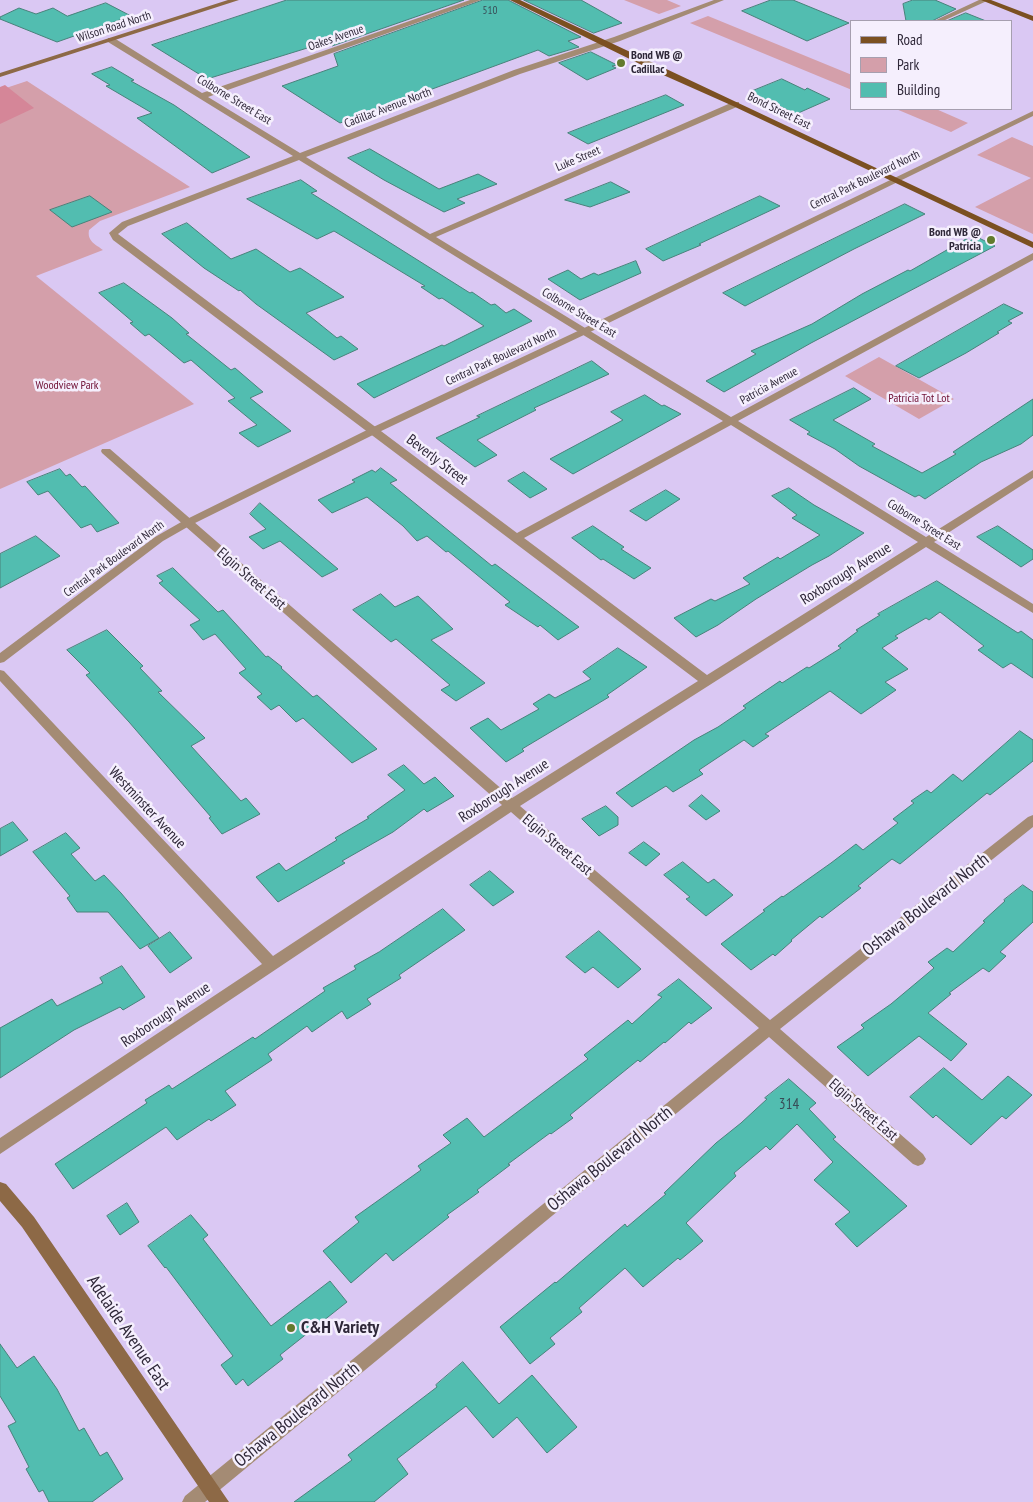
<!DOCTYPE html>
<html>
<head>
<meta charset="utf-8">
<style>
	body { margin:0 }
	#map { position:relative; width:1033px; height:1502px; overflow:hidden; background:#dac8f3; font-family:"PT Sans Narrow",sans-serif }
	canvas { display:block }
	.legend { position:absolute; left:850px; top:20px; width:162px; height:90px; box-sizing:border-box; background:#f5effd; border:1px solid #a69faf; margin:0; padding:6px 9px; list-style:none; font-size:15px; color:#2f2839 }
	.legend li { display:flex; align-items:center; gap:10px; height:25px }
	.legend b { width:25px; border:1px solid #a69faf }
</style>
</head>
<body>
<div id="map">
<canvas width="1033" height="1502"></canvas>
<ul class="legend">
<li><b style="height:6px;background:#7b5021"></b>Road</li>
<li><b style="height:14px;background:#d49faa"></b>Park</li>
<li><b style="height:14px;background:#52bdb0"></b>Building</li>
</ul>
</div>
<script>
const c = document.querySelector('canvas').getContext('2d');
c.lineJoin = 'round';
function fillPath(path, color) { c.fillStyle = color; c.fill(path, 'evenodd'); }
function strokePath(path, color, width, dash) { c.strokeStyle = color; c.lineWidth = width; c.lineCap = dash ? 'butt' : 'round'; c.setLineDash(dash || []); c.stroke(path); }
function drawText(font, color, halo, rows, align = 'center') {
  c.font = font + ' "PT Sans Narrow",sans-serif'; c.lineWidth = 5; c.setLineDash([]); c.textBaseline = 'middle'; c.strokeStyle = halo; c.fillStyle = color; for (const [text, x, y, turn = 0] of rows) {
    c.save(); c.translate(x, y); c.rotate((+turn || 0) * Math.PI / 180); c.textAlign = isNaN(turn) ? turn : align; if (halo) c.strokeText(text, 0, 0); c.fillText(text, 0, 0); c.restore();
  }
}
const green = new Path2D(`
	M624,0H667L681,6L659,14Z
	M708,16L852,75V90L690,23Z
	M27,81L190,187L100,221L89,230C87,241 95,244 103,250L36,276L194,404L0,489V90Z
	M896,109H936L968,123L951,132Z
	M1012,137L1033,146V234L975,207L1031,178L977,155Z
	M879,357L954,399L919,419L845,376Z`);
const forest = new Path2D(`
	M5,85L34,108L0,124V87Z`);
const building = new Path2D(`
	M287,0H464L332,46L330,41L207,79L152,45Z
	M483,0H508L581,37L568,41L579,47L549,56L538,50L340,123L282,86L338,66L334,54Z
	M524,0H581L622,23L594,33Z
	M771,0H793L849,23L807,41L742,11Z
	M913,0H935L956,9L932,21H906L903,4Z
	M106,3L131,16L57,42L0,19V17L19,8L36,14L53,8L67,16Z
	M966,13L986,21H947Z
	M591,52L617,65L612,66L616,68L587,80L559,63Z
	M112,67L134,80L131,81L174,105L250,157L212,173L137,118L152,113L106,86L110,85L92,74Z
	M782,79L805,90L807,88L830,99L796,114L750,92Z
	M666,95L684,105L588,144L568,133Z
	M370,149L439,189L478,174L497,184L457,199L465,203L444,212L384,180L348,158Z
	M301,180L317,191L311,193L470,293L472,292L491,305L495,304L506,313L514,309L532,321L374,398L357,384L442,345L444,346L484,326L442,298L439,299L421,287L425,286L334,231L317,239L247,199Z
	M611,182L630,192L590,207L565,200Z
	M90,196L112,212L72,227L50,210Z
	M760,196L780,206L699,244L701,245L663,261L646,249Z
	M905,204L925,214L854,249L745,306L723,293Z
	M187,223L231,259L256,249L290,272L300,268L344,297L306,313L337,338L341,336L358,349L334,360L256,304L240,290L239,291L204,268L162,234Z
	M977,237L995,246L811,343L724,392L706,381L756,354L751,351L812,324L862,294L908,270L910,271L966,239L969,241Z
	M636,261L641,273L580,300L548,279L568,270L581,279L594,273L598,275Z
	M124,283L172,318L189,333L186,334L231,370L235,368L263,392L250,398L291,431L258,447L239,433L257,425L228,401L235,398L191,360L184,363L149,334L145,336L130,323L133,322L99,293Z
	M1004,304L1023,313L1008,321L1012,323L997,332L999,333L966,353L919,378L896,366Z
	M592,361L609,374L534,408L536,410L477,440L497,455L475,467L436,438L480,417L477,416Z
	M854,388L871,399L833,420L875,444L872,446L922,473L956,454L953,452L1033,399V435L1021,444L981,462L925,499L919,495L915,497L859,466L835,449L807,434L810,432L790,420Z
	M645,395L662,406L664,405L681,414L573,474L550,459L623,420L611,412Z
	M381,468L397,480L390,483L492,566L495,564L579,627L558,640L540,625L538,627L505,605L510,602L448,551L446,552L427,536L417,541L403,526L367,497L332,513L318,500L355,482L352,480L372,470L375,472Z
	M60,469L66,476L70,474L82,487L85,486L119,523L97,532L91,524L81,528L48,491L38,495L27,482Z
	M524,472L547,489L530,498L508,481Z
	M789,488L814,505L864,533L829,556L812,565L756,599L718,625L696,637L674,618L711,599L715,601L750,584L743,578L778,557L780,559L820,535L792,518L797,515L772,496Z
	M666,490L680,499L646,521L630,511Z
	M260,503L287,526L338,569L322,577L280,541L263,549L249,537L266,529L250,514Z
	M593,526L624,547L621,549L651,568L634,579L603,559L601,560L572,538Z
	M998,526L1033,550V559L1021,567L977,537Z
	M36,536L60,556L0,588V554Z
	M173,568L218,612L223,610L266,657L268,656L282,667L281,668L313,697L317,695L377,749L352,763L303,718L296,722L279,705L271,710L257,697L262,694L239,673L246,669L215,634L203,640L190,625L200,620L159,583L163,581L157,576Z
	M937,581L1018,633L1021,631L1033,640V678L1011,663L1003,668L978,650L984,646L940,612L929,620L926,618L895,636L898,638L882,648L908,669L885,682L896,690L861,714L830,691L765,734L769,736L753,747L744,740L699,770L703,774L673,792L666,786L632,807L616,793L694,740L718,727L746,708L743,706L780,681L782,683L807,667L809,668L841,648L838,646L858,631L856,630L880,615L878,614Z
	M381,594L395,607L418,596L453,629L431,640L485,683L456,701L441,690L450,685L396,639L391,642L353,610Z
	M107,630L143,666L140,668L162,691L158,692L205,738L191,746L241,801L246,798L260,814L222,834L209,818L211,817L129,722L86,675L90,673L67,650Z
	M618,648L647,667L607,695L609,697L522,749L524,751L506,762L470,728L488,718L501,730L539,709L533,704L549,694L555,698L591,679L583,672Z
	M1020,731L1033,740V761L990,795L987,793L900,864L892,859L858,886L861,888L822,918L820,916L791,940L792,941L775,956L773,954L751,970L721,944L765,911L763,910L782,896L783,897L831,863L856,844L863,850L898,823L893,819L914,803L911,801L927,790L931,793L953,774L962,781Z
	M404,765L424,784L435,777L454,796L427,812L424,809L393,832L342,861L345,863L278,902L256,877L279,863L286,871L337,840L335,838L369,818L367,817L405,790L388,775Z
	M702,795L720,811L706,820L689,806Z
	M606,806L618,817V825L599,836L582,819Z
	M13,822L28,840L0,856V829Z
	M66,833L80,848L71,854L95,881L104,875L121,893L159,938L140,949L108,912H77L67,898L70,896L33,852Z
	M644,842L660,854L646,866L629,853Z
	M683,862L708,883L714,879L733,895L706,916L686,899L690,897L664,875Z
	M490,871L514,892L493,906L470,885Z
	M1023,885L1033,892V922L1000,952L1006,956L989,972L983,968L949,993L951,994L928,1013L967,1044L951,1061L919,1036L868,1076L837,1047L864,1028L861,1025L891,1004L934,968L928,962L947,948L953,952L985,922L983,921L1005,901L1004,900Z
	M443,909L465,930L399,975L401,978L367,999L371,1004L347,1019L342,1011L312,1032L307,1026L268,1054L272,1060L225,1091L236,1105L211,1121L209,1119L177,1140L166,1127L73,1189L55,1164L147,1103L145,1100L169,1085L172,1089L253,1037L255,1039L325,991L323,988L356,969L354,966L379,952Z
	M599,931L641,969L618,988L593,967L585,973L566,957Z
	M170,932L192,958L170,973L148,946Z
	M122,966L145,997L123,1010L120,1007L74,1030L0,1078V1028L52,999L57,1006L103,983L100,978Z
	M679,979L712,1008L691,1024L689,1022L665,1043L664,1042L640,1062L638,1060L570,1115L573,1118L551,1134L550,1133L508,1164L510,1165L477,1190L479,1192L447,1215L449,1217L393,1261L386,1253L351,1283L323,1251L359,1222L355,1217L421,1170L418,1166L451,1143L443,1135L467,1118L484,1137L588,1059L584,1055L628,1020L632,1024L662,997L658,995Z
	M944,1068L982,1100L1008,1076L1032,1095L1006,1119L1002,1116L971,1145L936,1115L933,1118L910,1097Z
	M789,1079L816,1103L809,1109L836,1137L833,1139L907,1206L857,1247L835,1224L850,1212L814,1180L833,1162L797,1124L770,1150L766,1146L734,1173L736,1176L686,1223L703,1241L680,1260L678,1258L643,1287L625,1268L579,1308L582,1312L550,1338L555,1344L530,1364L500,1327L555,1282L556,1283L625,1224L627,1227L666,1194L664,1193L716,1143L741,1123L767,1099L765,1098Z
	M127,1203L139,1222L120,1235L107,1216Z
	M191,1215L208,1235L203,1239L271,1326L330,1281L347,1302L280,1355L283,1359L248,1386L243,1379L236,1385L221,1365L233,1356L166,1267L165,1268L148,1246Z
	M0,1344L17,1368L34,1356L57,1389L79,1431L84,1428L100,1456L107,1452L123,1479L92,1502H49L43,1490L39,1492L26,1469L29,1467L8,1426L16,1422L0,1396Z
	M463,1362L499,1404L532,1375L577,1427L547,1453L517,1417L493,1438L466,1406L397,1459L408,1474L374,1502H294L352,1460L348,1455L437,1387L436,1385Z`);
const minor = new Path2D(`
	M470,0H481L208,97L300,153L514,70L614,37L714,0H724L620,41L520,74L306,157L430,234L733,102H739V106L436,237L731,417L1033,253V260L738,421L926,537L1033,470V478L934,542L1033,604V613L926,547L520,806L770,1020L1028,817L1033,815V827L780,1029L923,1154L926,1159L923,1164L918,1166L913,1164L769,1037L205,1502H182L185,1496L759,1028L511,812L0,1154V1138L262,964L0,681V670L4,671L273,956L502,805L102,453L101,451L102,449H110L512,798L698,681L113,240L109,233L122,222L293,156L108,42V38H114L202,93ZM299,160L723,421L517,533L118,234L128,226ZM731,425L918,542L707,675L524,538Z
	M979,0H989L943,21H934Z`);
const tertiary = new Path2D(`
	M1033,111V116L586,334L377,433L191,525L163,541L4,662L0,663V653L155,537L183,521L369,429L580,330Z`);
const secondary = new Path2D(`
	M228,0H239L0,77V73Z
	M0,1182L6,1184L34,1217L229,1502H209L22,1227L0,1201Z`);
const primary = new Path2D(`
	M510,0H520L1033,242V248L733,106L652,70Z
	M981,0H991L1033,16V21Z`);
const markers = [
	[621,63,5,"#627a2d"],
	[991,240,5,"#627a2d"],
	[291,1328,5,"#627a2d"]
];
const farNumbernames = [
	["510",490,11]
];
const farStreetnames = [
	["Wilson Road North",114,27,-18],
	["Oakes Avenue",336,38,-19],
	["Colborne Street East",234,100,31],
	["Cadillac Avenue North",388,108,-21],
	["Bond Street East",779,111,26],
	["Luke Street",578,159,-23],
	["Central Park Boulevard North",865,180,-26],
	["Colborne Street East",579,313,31],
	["Central Park Boulevard North",501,357,-25],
	["Patricia Avenue",769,386,-29],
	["Colborne Street East",924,525,32],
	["Central Park Boulevard North",114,559,-36]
];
const farPoinames = [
	["Bond WB @",631,56],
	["Cadillac",631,70],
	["Bond WB @",981,233,"right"],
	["Patricia",981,247,"right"]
];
const farParknames = [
	["Woodview Park",67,386],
	["Patricia Tot Lot",919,399]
];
const streetNames = [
	["Beverly Street",437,460,37],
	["Roxborough Avenue",846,574,-32],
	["Elgin Street East",251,579,41],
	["Roxborough Avenue",504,791,-33],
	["Westminster Avenue",147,808,47],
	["Elgin Street East",557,845,40],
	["Roxborough Avenue",166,1015,-34],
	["Elgin Street East",863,1110,41]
];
const nearNumbernames = [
	["314",789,1105]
];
const nearStreetnames = [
	["Oshawa Boulevard North",926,905,-38],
	["Oshawa Boulevard North",610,1159,-39],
	["Adelaide Avenue East",128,1333,56],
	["Oshawa Boulevard North",297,1415,-39]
];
const nearPoinames = [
	["C&H Variety",301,1328]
];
fillPath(green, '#d49faa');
fillPath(forest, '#d58698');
fillPath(building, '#52bdb0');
strokePath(building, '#48827a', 1);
fillPath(minor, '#a48b74');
fillPath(tertiary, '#a48b74');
fillPath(secondary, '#8d6946');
fillPath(primary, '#7b5021');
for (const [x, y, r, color] of markers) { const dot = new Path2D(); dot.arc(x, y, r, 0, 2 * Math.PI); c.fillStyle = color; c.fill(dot); strokePath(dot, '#f5effd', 2); }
drawText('11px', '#384d57', null, farNumbernames);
drawText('12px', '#2f2839', '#f5effd', farStreetnames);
drawText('bold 12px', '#2f2839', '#f5effd', farPoinames, 'left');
drawText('12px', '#6f0f34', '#f5effd', farParknames);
drawText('15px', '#2f2839', '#f5effd', streetNames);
drawText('15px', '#384d57', null, nearNumbernames);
drawText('18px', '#2f2839', '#f5effd', nearStreetnames);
drawText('bold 18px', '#2f2839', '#f5effd', nearPoinames, 'left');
</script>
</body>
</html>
